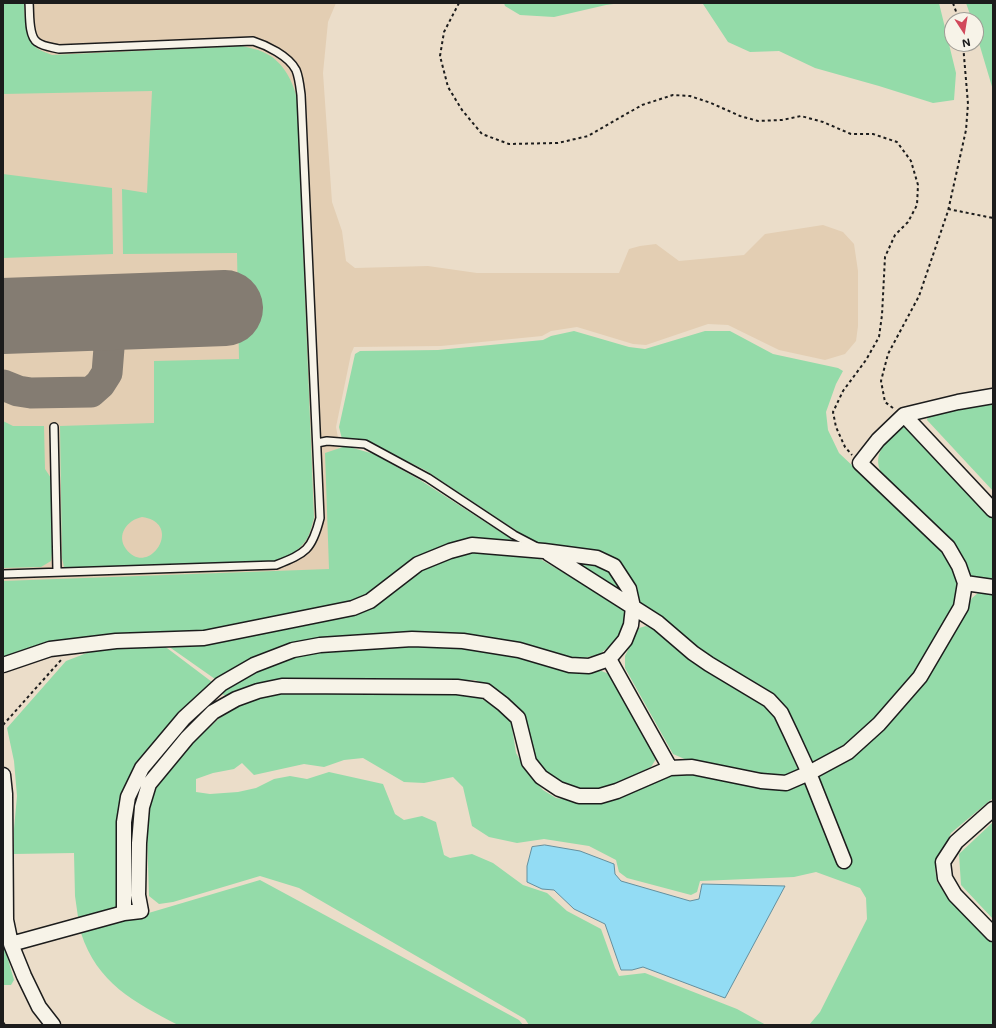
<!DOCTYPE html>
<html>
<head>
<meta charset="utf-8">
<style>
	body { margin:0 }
	#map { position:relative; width:996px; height:1028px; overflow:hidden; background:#ebddc9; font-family:Mali,sans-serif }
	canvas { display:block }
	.frame { position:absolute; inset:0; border:4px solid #1c1c1c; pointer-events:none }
	.north { position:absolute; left:944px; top:12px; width:40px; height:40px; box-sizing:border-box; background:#f7f3e8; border:1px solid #9f9d96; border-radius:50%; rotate:168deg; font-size:11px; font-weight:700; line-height:16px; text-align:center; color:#1c1c1c }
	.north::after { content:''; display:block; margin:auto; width:14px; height:18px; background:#d1495b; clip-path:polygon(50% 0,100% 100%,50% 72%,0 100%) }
</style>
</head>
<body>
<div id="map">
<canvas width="996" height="1028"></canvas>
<div class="frame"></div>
<div class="north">N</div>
</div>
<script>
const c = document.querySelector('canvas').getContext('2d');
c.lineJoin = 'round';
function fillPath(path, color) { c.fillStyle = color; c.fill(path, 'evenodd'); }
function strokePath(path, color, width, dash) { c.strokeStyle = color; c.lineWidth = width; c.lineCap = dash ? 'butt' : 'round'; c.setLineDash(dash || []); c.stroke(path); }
const built = new Path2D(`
	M3,3H336L328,22L323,73L332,202L342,231L346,261L355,268L428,266L477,273H619L629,249L640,246L656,244L679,261L744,255L765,234L823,225L843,232L854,244L858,271V326L856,341L845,354L825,360L779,350L728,325L708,324L646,345L633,344L577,327L551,331L542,336L441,346L354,347L351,354L336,427L343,465L339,571L3,654Z`);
const green = new Path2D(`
	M3,3H24C25,19 24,41 40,50C43,52 48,53 52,55L242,46C249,48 257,49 263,52C282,60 292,79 297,98L314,518C312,524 311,531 308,537C301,550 286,559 272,563L69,568L64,567L62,558L60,426L154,423V361L239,359L237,253L123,254L122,189L147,193L152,91L3,94ZM142,517C185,523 149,579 126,549C116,535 127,520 142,517Z
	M504,3H621L606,5L554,17L520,15L505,6Z
	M701,3H939L956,73L954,100L933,103L879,86L815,68L779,51L750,52L728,42L703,4Z
	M966,3H993V90L976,33V20H972Z
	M3,174L112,188L113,254L3,258Z
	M574,331L629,347L645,349L705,331H730L773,354L838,368L843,371L836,384L826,412L828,430L839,453L947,555C953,565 958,576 958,589C958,623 890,706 864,729C848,744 830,754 811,765L789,714L780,700L761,686L704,655L640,606L637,586L619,562L603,552L543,546L523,535L425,470L368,442L342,439L339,427L355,354L360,351L438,350L543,340L551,336Z
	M993,403V491L927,420L928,414Z
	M3,421L13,426H44L45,469L51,478L52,553L51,561L41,567L3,568Z
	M906,425L993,517V584L983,583L970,575L968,568L961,553L887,481C884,478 881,474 880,470C872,450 892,436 906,425Z
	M346,446L374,454L420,480L513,540L486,539L462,541L377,587L355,601L204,632L3,661V581L329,569L325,453Z
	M485,550L535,556L627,610L626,620L617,640L600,654L576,660L477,637L299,643L255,656L215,679L168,646L314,621L370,609L428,565L460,553Z
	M565,558L593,563L611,570L623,587L622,594Z
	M978,593L993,595V798L951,833L935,869L937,882L950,898L993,941V1025H809L820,1012L867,919L866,898L860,888L816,872L794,877L700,881L697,892L691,895L627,878L619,872L616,860L589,846L544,839L517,843L489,837L472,826L463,787L453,777L424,783L404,782L363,758L344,760L324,767L304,764L254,775L242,763L234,769L213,773L196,779V792L210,794L238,792L256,788L274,779L290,776L307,779L329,772L383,784L395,814L404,820L422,816L436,822L444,855L450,858L472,854L493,863L523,885L547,893L567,911L601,929L615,968L619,976L645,973L737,1009L766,1025H529L525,1019L299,888L260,876L173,902L159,904L149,896L147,830L151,800L161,776L196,739L222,716L247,702L279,693L450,691L476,696L493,705L511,721L516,753L529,775L543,790L556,798L577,801L602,803L661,777L684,773L712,776L768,789L785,788L806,782L840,867L849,863L814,775L846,758L961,616L972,598Z
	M646,626L657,631L764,702L776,720L799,771L785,777L764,774L687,760L673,754L625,668V656L639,628Z
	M408,644L469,647L536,660L582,674L599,670L609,674L656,759L651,767L602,790L585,789L564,784L543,770L536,760L532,743L520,710L500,691L475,680L318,681L269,682L226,696L220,693L225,685L259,668L314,651Z
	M163,645L212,682L186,708L141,760L123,789L116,829L119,909L78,917L75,896L74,853L14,854V829L17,796L14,761L7,728L66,661L100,648Z
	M993,822V919L961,885L959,854Z
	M260,880L519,1020L523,1025H178C134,1002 97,983 81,933Z
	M3,942L14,980L11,985H3Z`);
const water = new Path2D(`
	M545,845L580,851L614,864L615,874L621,881L690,901L699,899L702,884L785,886L725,998L643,967L632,970H621L605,924L574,909L554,890L542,889L527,882V866L532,847Z`);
const taxiway = new Path2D(`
	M3,385L18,391L31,393L91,392L100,384L107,373L109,348L103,336L94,326L85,320L72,313`);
const runway = new Path2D(`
	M3,316L225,308`);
const path = new Path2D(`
	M459,3L444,32L440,56L448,87L462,110L482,134L509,144L558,143L588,136L642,105L673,95L690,96L711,103L740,116L758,121L782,120L801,116L823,122L851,134H873L897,142L911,161L918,185L917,205L908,222L895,235L885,257L882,315L879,337L866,360L843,391L833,412L836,427L845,447L852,455
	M953,3L959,20
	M948,209L993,218
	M893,408L885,402L881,381L888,354L919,296L948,211L966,130L968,104L963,44
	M3,725L61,660
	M3,1022L5,1025`);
const service = new Path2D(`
	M54,427L57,572
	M317,443L327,441L365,444L428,478L514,535L537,547
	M3,574L276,565C306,553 312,550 320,518L301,95C300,87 299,77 296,70C289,56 266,45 253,41L59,49C51,47 44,47 37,42C28,36 30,13 29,3`);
const minor = new Path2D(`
	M904,415L993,510
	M548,553L658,623L693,653L709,664L769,700L781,713L791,734L809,773L844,861
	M965,583L993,587
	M609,659L670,768
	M3,665L50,649L116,641L204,638L353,608L370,601L418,564L450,551L472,545L544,551L597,558L614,566L629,589L633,607L631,625L625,640L609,659L589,666L570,665L519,650L463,641L412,639L320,645L293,650L254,665L221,684L184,718L142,768L128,797L124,822V913L11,944
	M3,775L5,794L6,920L11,944L24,976L39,1007L53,1025
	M993,809L956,842L943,862L945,878L955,895L993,934
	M124,913L141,911L138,895L139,843L142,807L149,784L187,738L213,712L236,699L258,691L282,686L457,687L486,691L503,704L518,718L529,762L541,777L559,789L579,796H600L617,791L670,768L692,767L761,781L786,783L809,773L848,752L879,724L920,677L961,607L965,583L959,566L948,547L860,463L878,440L904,415L958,402L993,396`);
fillPath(built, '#e3ceb3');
fillPath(green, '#94dba9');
fillPath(water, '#93dcf4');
strokePath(water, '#638f9e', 1);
strokePath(taxiway, '#847c72', 31);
strokePath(runway, '#847c72', 76);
strokePath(service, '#1c1c1c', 10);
strokePath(minor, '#1c1c1c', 17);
strokePath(path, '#1c1c1c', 2, [3, 3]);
strokePath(service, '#f7f3e8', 7);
strokePath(minor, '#f7f3e8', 14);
</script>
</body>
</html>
